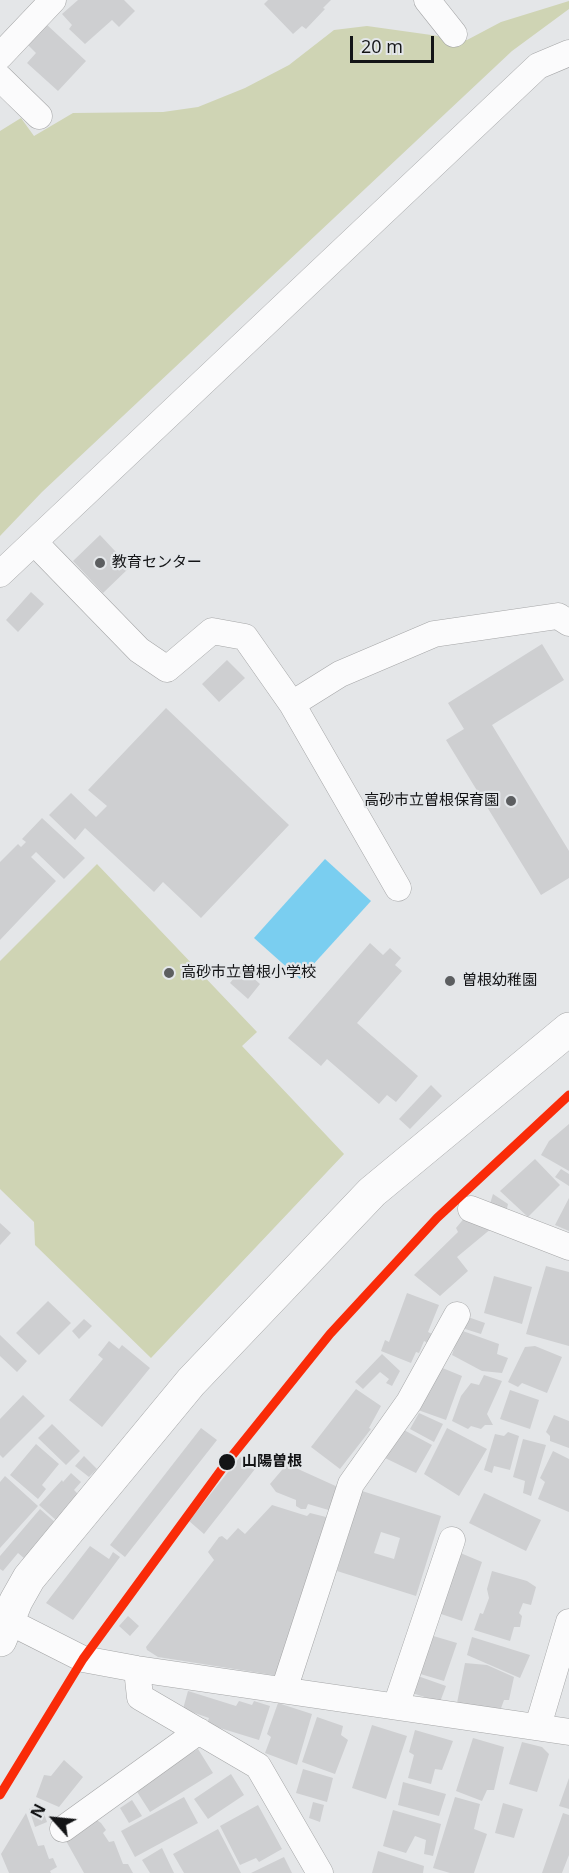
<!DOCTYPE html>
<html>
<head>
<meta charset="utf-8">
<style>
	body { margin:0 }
	#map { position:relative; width:569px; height:1873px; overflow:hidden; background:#e4e6e8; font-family:"Open Sans",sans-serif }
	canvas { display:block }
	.north { position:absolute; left:24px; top:1789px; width:60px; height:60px; -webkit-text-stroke:4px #e3e6e9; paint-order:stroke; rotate:297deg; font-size:16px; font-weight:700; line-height:24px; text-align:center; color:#131416 }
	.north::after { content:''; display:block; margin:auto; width:21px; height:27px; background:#131416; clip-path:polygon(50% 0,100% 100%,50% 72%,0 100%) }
	.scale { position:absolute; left:350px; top:36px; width:84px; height:27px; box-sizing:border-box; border:3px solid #131416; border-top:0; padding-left:8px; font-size:18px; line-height:21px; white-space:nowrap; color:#131416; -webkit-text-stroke:4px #e3e6e9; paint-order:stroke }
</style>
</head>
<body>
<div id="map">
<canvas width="569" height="1873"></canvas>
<div class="north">N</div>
<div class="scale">20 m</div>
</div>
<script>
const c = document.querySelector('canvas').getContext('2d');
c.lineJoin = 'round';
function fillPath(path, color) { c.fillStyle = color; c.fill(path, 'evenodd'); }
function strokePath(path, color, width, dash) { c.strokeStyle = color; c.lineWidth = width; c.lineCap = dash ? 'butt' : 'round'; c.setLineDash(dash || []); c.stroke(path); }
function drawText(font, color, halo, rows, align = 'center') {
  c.font = font + ' "Open Sans","Noto Sans JP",sans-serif'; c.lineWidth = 4.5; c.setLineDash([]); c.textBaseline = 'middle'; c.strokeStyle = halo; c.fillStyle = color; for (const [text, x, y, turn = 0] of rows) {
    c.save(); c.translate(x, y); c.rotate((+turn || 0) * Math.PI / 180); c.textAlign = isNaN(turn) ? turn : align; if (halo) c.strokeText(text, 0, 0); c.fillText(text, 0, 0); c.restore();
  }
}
const green = new Path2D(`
	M569,1V9L512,51L42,492L0,536V131L21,118L34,136L73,113L163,112L198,107L245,88L289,65L334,30L367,26L467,40L501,22Z
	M97,864L257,1032L242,1046L344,1154L151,1358L35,1245L34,1222L0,1189V961Z`);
const water = new Path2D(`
	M325,859L371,901L300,979L254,938Z`);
const building = new Path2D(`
	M78,0H124L135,11L119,27L112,20L85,44L69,29L72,25L62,14Z
	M268,0H331L323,8L325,9L306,29L302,26L293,34L264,4Z
	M46,24L86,61L58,91L27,63L36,53L26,43Z
	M100,535L130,567L103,593L73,561Z
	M31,592L44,604L18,632L6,620Z
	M542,644L564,680L492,725L569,851V878L541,895L446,740L464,729L448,703Z
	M227,660L245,678L219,702L202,684Z
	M166,708L289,825L201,918L163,882L154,892L85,828L75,840L49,815L71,793L96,817L107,806L88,790Z
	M42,818L85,858L64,879L36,852L31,857L56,881L0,940V862L18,844L21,847L26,842L22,839Z
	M370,943L383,955L390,948L401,958L395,965L402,971L357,1023L418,1076L396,1102L387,1095L379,1104L327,1059L321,1066L288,1038Z
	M242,968L260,984L248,999L230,983Z
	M431,1085L442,1096L410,1129L399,1119Z
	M569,1124V1171L541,1155L549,1141Z
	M535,1159L560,1185L528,1217L500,1191Z
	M561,1169L569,1174V1186L555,1177Z
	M493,1194L508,1204L506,1213L489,1207Z
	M569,1198V1231L555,1225Z
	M466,1216L492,1228L457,1257L468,1271L440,1296L414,1275L458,1232L456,1228Z
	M0,1223L11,1233L0,1245Z
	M546,1266L569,1272V1346L526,1334Z
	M494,1276L532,1287L522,1324L484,1313Z
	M407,1293L439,1305L428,1332L432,1334L428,1343L424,1341L419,1353L416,1352L411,1363L381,1351L385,1340L389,1342Z
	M48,1301L71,1323L39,1355L16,1333Z
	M468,1317L485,1323L481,1334L462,1328Z
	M84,1319L92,1326L79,1339L72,1331Z
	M460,1330L499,1344L497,1354L508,1358L502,1373L482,1371L452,1355Z
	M0,1335L27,1361L17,1372L0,1356Z
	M109,1341L119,1349L122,1345L150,1368L102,1427L69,1400L103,1359L98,1355Z
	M535,1346L562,1357L547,1393L522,1383L518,1387L508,1382L525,1347Z
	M382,1354L400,1371L392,1386L386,1383L389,1379L380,1372L363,1389L355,1382Z
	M440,1367L462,1376L446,1420L418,1410L425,1390L430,1392Z
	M484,1375L502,1381L487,1414L493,1425H485L481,1429L471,1426L468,1429L452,1421L461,1396L471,1383L479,1385Z
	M356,1389L381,1406L369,1428L371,1429L340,1469L311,1447Z
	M510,1390L539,1400L530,1429L500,1419Z
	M23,1395L45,1416L3,1458L0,1455V1419Z
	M419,1413L443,1424L434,1442L410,1429Z
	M554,1415L569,1421V1448L550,1441V1436L546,1432Z
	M52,1424L80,1451L66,1465L38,1438Z
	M201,1428L217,1440L125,1557L110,1545Z
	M447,1428L487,1449L459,1496L424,1474Z
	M402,1429L432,1445L416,1473L383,1457Z
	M508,1432L519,1436L510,1470L494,1466L492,1473L484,1470L495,1434L504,1436Z
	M523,1439L546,1445L531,1496L523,1493L525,1481L513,1477Z
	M36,1444L59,1464L42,1485L46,1489L38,1499L10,1475Z
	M553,1451L569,1459V1512L538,1499L545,1482L540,1478Z
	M84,1456L97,1469L89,1477L75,1466Z
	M240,1457L255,1469L204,1534L189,1521Z
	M287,1464L340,1488L332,1511L308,1504L306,1509H301L296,1506V1500L276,1492L270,1484Z
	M71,1473L81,1482L74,1490L80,1496L57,1521L39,1505L62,1480L63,1482Z
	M5,1476L38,1506L0,1548V1482Z
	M362,1491L441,1516L416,1596L337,1571ZM381,1532L400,1538L394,1559L374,1553Z
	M484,1493L541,1520L526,1551L469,1523Z
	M272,1505L307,1516L310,1513L326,1517L328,1528L279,1676L158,1657L147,1650L146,1647L214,1560L208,1552L219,1537L222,1536L227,1540L238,1528L245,1534Z
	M40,1509L56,1523L25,1559L18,1553L3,1571L0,1569V1556Z
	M90,1546L109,1559L113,1552L120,1557L73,1620L46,1603Z
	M458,1552L482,1562L462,1621L438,1613Z
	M492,1571L527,1581L536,1587L531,1605L523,1603L519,1613L522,1616L520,1627H514L510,1641L474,1630L480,1613L483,1614L489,1598L487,1589Z
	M128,1616L139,1626L130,1636L119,1626Z
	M430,1635L457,1643L444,1681L417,1673Z
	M472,1637L530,1655L520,1678L467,1655Z
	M465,1663L487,1665L514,1677L509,1700H504L500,1711L457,1703Z
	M415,1675L446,1686L440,1702L409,1692Z
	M188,1691L236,1706L239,1701L252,1705L254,1701L270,1706L259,1740L207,1724L209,1718L183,1709Z
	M278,1703L312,1714L297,1765L265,1753L271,1737L267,1734Z
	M317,1717L343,1726L341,1735L348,1740L335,1774L302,1762Z
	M372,1725L407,1736L386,1799L352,1788Z
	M415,1730L453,1741L442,1770L435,1769L431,1784L408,1778L414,1755L409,1752Z
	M473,1738L504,1747L494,1790H487L482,1801L456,1791Z
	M522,1742L542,1747L549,1754L537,1792L509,1784Z
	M198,1749L213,1773L150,1812L134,1787Z
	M64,1760L83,1777L59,1807L36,1797L44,1775L51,1776Z
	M303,1769L333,1778L327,1802L296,1793Z
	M231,1774L244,1795L208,1819L194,1799Z
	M569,1778V1809L559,1806Z
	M403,1782L446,1794L439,1816L398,1805Z
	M184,1797L198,1823L135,1857L121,1831Z
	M455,1797L480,1804L474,1829L487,1834L474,1873H450L433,1868Z
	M132,1800L142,1816L129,1823L120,1808Z
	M313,1802L324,1805L320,1822L309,1818Z
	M40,1803L47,1822L35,1827L29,1809Z
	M503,1803L523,1809L514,1838L495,1833Z
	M258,1805L282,1849L259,1862L256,1858L240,1865L220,1826Z
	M393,1810L441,1824L433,1856L424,1854L426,1840L415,1836L406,1853L383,1846Z
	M26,1813L38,1846L44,1845L49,1859L53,1858L57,1867L50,1871L51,1873H9L1,1854Z
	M563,1813L569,1815V1855L562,1873H542Z
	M94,1818L101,1823L106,1830L103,1833L109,1842L114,1841L123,1864H128L133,1873H84L65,1839Z
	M218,1829L241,1873H184L173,1854Z
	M162,1848L174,1873H150L142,1860Z
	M378,1851L424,1866L423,1873H372Z
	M284,1857L292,1873H251Z`);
const street = new Path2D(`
	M427,0L454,34
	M0,56L53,0
	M0,78L39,116
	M34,542L139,650L167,669L212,631L245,637L292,704L398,888
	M0,574L538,66L569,53
	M292,704L340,674L434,634L558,616L569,623
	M471,1209L569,1247
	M0,1617L83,1659L137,1669L569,1732
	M137,1669L140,1697L258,1766L320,1873
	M284,1690L351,1484L409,1402L457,1315
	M396,1706L452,1540
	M538,1726L569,1622
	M63,1829L199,1731`);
const secondary = new Path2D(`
	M0,1640L16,1601L29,1578L191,1382L372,1192L569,1029`);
const rail1 = new Path2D(`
	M0,1795L83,1659L227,1462L330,1334L437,1218L569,1095`);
const markers = [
	[100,563,6,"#5c5e60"],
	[511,801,6,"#5c5e60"],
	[169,973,6,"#5c5e60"],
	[450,981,6,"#5c5e60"],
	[227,1462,9,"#131416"]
];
const poiNames = [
	["教育センター",112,563],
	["高砂市立曽根保育園",499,801,"right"],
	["高砂市立曽根小学校",181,973],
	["曽根幼稚園",462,981]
];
const stopNames = [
	["山陽曽根",242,1462]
];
fillPath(green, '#cfd4b4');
fillPath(water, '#7acef0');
fillPath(building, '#cecfd1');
strokePath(street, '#a5a6a7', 27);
strokePath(secondary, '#a5a6a7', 34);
strokePath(street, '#fbfbfc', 26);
strokePath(secondary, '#fbfbfc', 33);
strokePath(rail1, '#fa2b08', 9);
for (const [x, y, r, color] of markers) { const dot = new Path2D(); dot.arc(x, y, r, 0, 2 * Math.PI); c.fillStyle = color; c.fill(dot); strokePath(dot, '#e3e6e9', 2); }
drawText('15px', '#131416', '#e3e6e9', poiNames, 'left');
drawText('bold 15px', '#131416', '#e3e6e9', stopNames, 'left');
</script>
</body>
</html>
